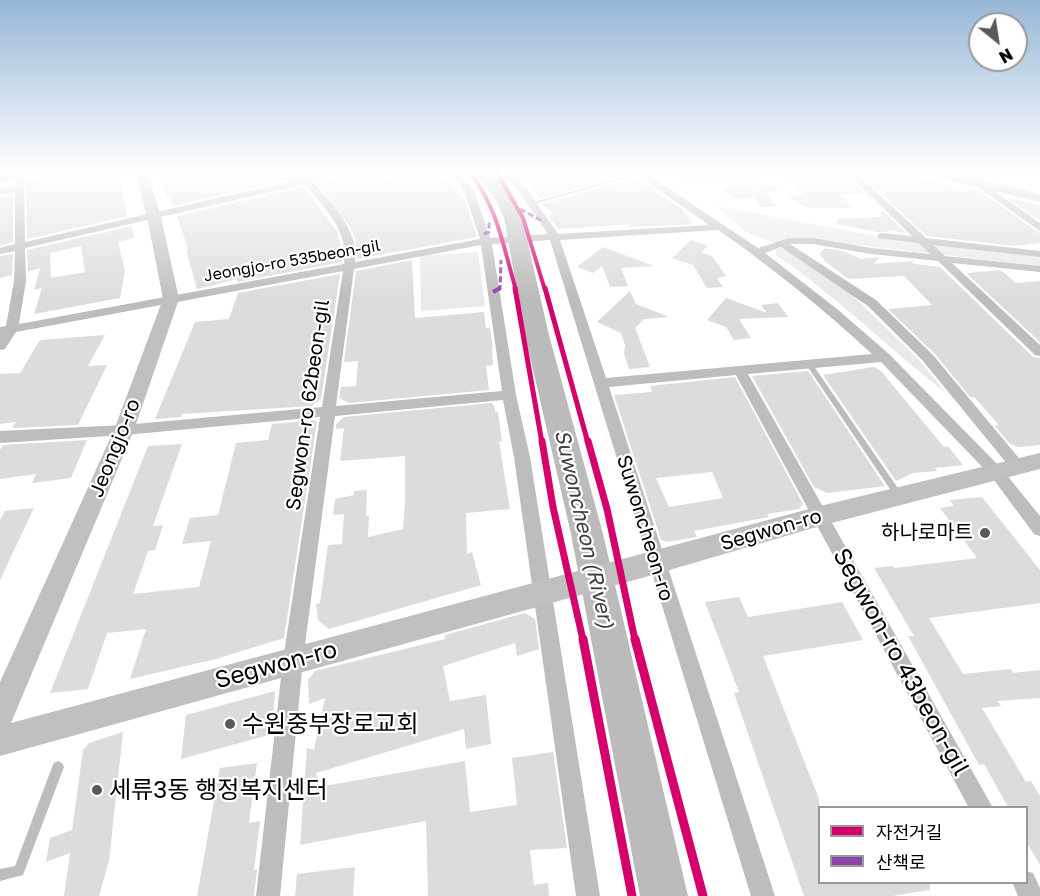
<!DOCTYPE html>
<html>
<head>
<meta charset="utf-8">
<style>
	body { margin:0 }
	#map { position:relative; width:1040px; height:896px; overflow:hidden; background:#fff; font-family:"Golos Text","Noto Sans KR",sans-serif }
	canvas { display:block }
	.legend { position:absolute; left:818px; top:806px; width:210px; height:78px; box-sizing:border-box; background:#fff; border:2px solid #999; margin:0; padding:8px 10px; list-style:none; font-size:18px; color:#000 }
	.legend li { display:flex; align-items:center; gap:12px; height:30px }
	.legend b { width:30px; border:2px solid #999 }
	.north { position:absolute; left:968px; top:12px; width:60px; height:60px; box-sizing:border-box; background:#fff; border:2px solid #999; border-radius:50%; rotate:150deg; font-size:16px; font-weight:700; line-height:24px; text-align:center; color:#000 }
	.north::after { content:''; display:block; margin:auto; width:21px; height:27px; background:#595959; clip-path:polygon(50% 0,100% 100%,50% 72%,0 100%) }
</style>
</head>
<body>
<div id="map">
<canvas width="1040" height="896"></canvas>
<ul class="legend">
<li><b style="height:8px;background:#d6006c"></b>자전거길</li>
<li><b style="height:8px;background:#8e44ad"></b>산책로</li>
</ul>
<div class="north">N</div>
</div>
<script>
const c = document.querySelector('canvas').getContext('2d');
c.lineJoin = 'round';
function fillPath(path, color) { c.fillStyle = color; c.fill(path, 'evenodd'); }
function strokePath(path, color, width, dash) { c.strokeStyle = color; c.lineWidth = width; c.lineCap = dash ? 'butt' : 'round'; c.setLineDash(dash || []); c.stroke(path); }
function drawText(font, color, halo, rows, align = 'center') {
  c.font = font + ' "Golos Text","Noto Sans KR",sans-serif'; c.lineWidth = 4.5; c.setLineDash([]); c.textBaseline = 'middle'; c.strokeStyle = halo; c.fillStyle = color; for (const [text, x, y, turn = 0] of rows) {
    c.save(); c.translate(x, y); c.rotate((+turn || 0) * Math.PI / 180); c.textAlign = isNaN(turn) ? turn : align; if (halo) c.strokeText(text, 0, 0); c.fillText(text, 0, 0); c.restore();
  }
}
const green = new Path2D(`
	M670,171H766L761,177L688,182Z
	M716,206L903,241L1040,257V266L814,240L785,239L775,243L746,232Z
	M780,248L787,250L849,292L920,361L946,393C888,348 836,296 776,255V250Z
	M478,252L485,306L421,311L420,256Z`);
const river = new Path2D(`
	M474,171H491L514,199L522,218L549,335L603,534L688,896H640L571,534L525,335L504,218L496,200Z`);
const building = new Path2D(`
	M56,171H118L127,216L27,239L26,179Z
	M171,171H294L297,178L173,206L170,196L167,197L158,174Z
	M355,171H384L385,178L414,171H434L465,200L477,237L357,259L355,238L350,227L317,183Z
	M519,171H623L627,174L539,198L530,184L535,183Z
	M741,171H749L761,186H777V189L766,193L777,207H761L754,197L739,200L718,188L747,187L738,173Z
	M784,171H843L864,193L840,194L853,208H809L786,196L804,195Z
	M857,171H901L944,183L943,186L968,192L969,188L979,191L1040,233V243L1014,246L927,236Z
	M635,178L682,209L692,224L628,227L632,224L558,229L549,216L554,214L542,204Z
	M304,187L337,231L342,252V262L237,282V279L197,289L186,250L188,249L177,216Z
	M13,195V242L0,246V197Z
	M1006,197L1040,205V220Z
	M882,210L906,233L888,230L890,232H878L836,224L837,219L880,217Z
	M132,226L134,238L118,242L125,271L120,298L34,314L42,288L34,290L40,268L28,272L27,250ZM81,246L85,272L51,278L50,253Z
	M691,240L708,246L701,252L712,256L726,276L717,278L723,287L707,288L693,265L672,258Z
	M603,247L654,266L621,268L628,286L610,287L602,266L593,273L577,267Z
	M825,248L843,251L861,259L880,257L874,264L911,261L914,264L940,267L1033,357L1040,358V445L1019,447L1010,444L995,426L999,425L974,397L971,398L935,354L888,309L932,305L904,276L849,279L827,263L819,254Z
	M13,254L12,275L0,278V256Z
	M412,260L415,318L484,312L486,328H490L492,342L493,365L486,366L489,390L349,403L339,398L341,387L356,386L358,361L344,362L356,271Z
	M1001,270L1016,283L1040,281V342L966,273Z
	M340,274L321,399L312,406L182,414L181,417L155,419L195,322L229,319L238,293Z
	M630,291L636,304L669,317L644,319L635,328L650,367L629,369L624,354L625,345L621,333L597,322Z
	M726,298L767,313L761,305L778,303L788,317L739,319L751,338L734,340L726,327L707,320Z
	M105,335L88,366L107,365L78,425L12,428L16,422L0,424V374L20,373L40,340Z
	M874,367L881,371L944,447L948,446L963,465L935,468L937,471L913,473L896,481L823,375Z
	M808,371L885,486L827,493L814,487L752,376Z
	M735,377L803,504L799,509L767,514L769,517L694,531L697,537L666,542L661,540L614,395L652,392L650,386ZM712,472L723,498L669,507L656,478Z
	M491,403L494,405L495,412H498L502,442H499L510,509L466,513L467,554L472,552L481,585L329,629L318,620L316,604L320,603L328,545L342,544L344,514L333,515L335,499L354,495V491L367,490L366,516H369L368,537L403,529L405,502V456L340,461L344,428L336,429V424L344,417Z
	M315,420L317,422L284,638L216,659L130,679L146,629L107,633L88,689L50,693L148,446L182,444L153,526L163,525L155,550L148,551L133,594L199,587L211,541L182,544L190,518L218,515L236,443L268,440L272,424Z
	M87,440L71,478L32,483L36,474L0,479V450L3,445Z
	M982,497L1040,570V603L929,618L963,674L1011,669L1013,673L1040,670V698L998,701L1001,706L982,708L1026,782L1031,781L1040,796V865L1026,841V807H1008L984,764L979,765L908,636H914L874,568L893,566L895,568L977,558L940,508L954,506L950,500Z
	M34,508L0,580V520L5,511Z
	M739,597L748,617L842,602L863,640L763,656L819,799V882H930V890L892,896H804L734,693L739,692L705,602Z
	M525,613L535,619L539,649L517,656L515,643L443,666L450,701L486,695L491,744L466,749L464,729L316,773L319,787L465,761L470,812L517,805L512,758L553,752L567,848L530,850L534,885L548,883L549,896H428L426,821L300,845L307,748L314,750L325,698L309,704L308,680L315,671L445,639V635Z
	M275,691L272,734L181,759L186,715Z
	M123,732L109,861L99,896H64L70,853L46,862L50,838L72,830L83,750L89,743Z
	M257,763L249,823L260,821L254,870H257L254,896H197L220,768Z
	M355,867L353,896H295L297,874Z`);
const lane = new Path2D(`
	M638,173L642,174L534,204L530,203Z
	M807,362H811L902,494L903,496L902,498L899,499L896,498L807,366L806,364Z
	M58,761L62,763L64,767L23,875L0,881V869L15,866L52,767L54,763Z`);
const street = new Path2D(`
	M16,171H46L24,177L25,242L301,179L296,171H305L309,177L337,171H353L313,182C332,205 359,229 355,262L480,239L464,191L449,171H458L474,191L490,238L548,234L520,193L502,171H511L527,189L558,234L709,225L632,171H642L758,248L789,238H813L871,248L930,254L919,243L878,238V234L882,233L912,236L845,171H854L926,238L1040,251V257L933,245L945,256L1040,266V272L952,263L1040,345V356L1035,355L938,261L871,254L813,244H790L876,300L933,355L1023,463L1026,467L1023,471H1013L923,361L868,306L781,247L765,253L837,309L889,354L1001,468L1040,516V536L1034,534L991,476L881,362L748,374L993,808H969L736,375L609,387L775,896H751L550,240L492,244L516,395L530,457L600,896H576L514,457L503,400L335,416L303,660L280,896H256L283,660L320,417L124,435L0,443V431L124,425L322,407L343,271L16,332L5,349L0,350V327L6,326L14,281L15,251L0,254V248L15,244V192L0,195V189L15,186V179L0,182V176L16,173ZM305,184C324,208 349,230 344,264L19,324L26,281L25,248ZM718,230C772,267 823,309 872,354L606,378L560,240ZM481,245L502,391L336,406L354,269Z
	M973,180H979L1040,223V231L973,184Z
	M1026,871L1033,873L1040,888V896H1018L1012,882H1026Z`);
const secondary = new Path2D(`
	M135,171H147L161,217L179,299L134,430L11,723L820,506L1040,453V469L820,526L656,574L0,756V682L114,430L163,299L147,217Z
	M921,171H943L1040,194V202L923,174Z`);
const quietFar1 = new Path2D(`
	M520,209L544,222
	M484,234L489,232V224L493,222
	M498,290L500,289L501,260`);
const quiet = new Path2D(`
	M493,292L500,288`);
const cyclewayFar3 = new Path2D(`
	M468,171C497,203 504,250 516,290
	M496,171L523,218L545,290`);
const cyclewayFar2 = new Path2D(`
	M515,288L542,443
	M545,288L588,443`);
const cyclewayFar1 = new Path2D(`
	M542,441L553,507L583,640
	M588,441L607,509L635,640`);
const cycleway = new Path2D(`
	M583,639L632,896
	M635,639L703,896`);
const markers = [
	[985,533,6,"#595959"],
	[230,724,6,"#595959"],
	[97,790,6,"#595959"]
];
const farStreetnames = [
	["Jeongjo-ro 535beon-gil",292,261,-10]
];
const streetNames = [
	["Segwon-ro 62beon-gil",308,405,-82],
	["Jeongjo-ro",115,448,-68],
	["Suwoncheon-ro",645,528,73],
	["Segwon-ro",771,530,-16]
];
const poiNames = [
	["하나로마트",973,533]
];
const waterNames = [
	["Suwoncheon (River)",584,529,77]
];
const nearStreetnames = [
	["Segwon-ro 43beon-gil",901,662,61],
	["Segwon-ro",276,665,-15]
];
const nearPoinames = [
	["수원중부장로교회",242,724],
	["세류3동 행정복지센터",109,790]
];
fillPath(green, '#e9e9e9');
fillPath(river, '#bbb');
fillPath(building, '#dcdcdc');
fillPath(lane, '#bdbdbd');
fillPath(street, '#bdbdbd');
fillPath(secondary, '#c0c0c0');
strokePath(quietFar1, '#8e44ad', 3, [6, 3]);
strokePath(quiet, '#8e44ad', 4, [8, 4]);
strokePath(cyclewayFar3, '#d6006c', 4);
strokePath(cyclewayFar2, '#d6006c', 5);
strokePath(cyclewayFar1, '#d6006c', 7);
strokePath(cycleway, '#d6006c', 9);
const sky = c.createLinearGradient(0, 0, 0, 297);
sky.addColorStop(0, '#96b7d6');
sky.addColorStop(0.58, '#fff');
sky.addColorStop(1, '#ffffff00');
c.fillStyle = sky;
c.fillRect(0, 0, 1040, 297);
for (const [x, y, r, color] of markers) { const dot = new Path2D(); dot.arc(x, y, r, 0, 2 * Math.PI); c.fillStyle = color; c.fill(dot); strokePath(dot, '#fff', 2); }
drawText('16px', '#000', '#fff', farStreetnames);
drawText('20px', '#000', '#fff', streetNames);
drawText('20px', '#000', '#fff', poiNames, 'right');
drawText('italic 21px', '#3f3f3f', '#fff', waterNames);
drawText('24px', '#000', '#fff', nearStreetnames);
drawText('24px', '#000', '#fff', nearPoinames, 'left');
</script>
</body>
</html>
